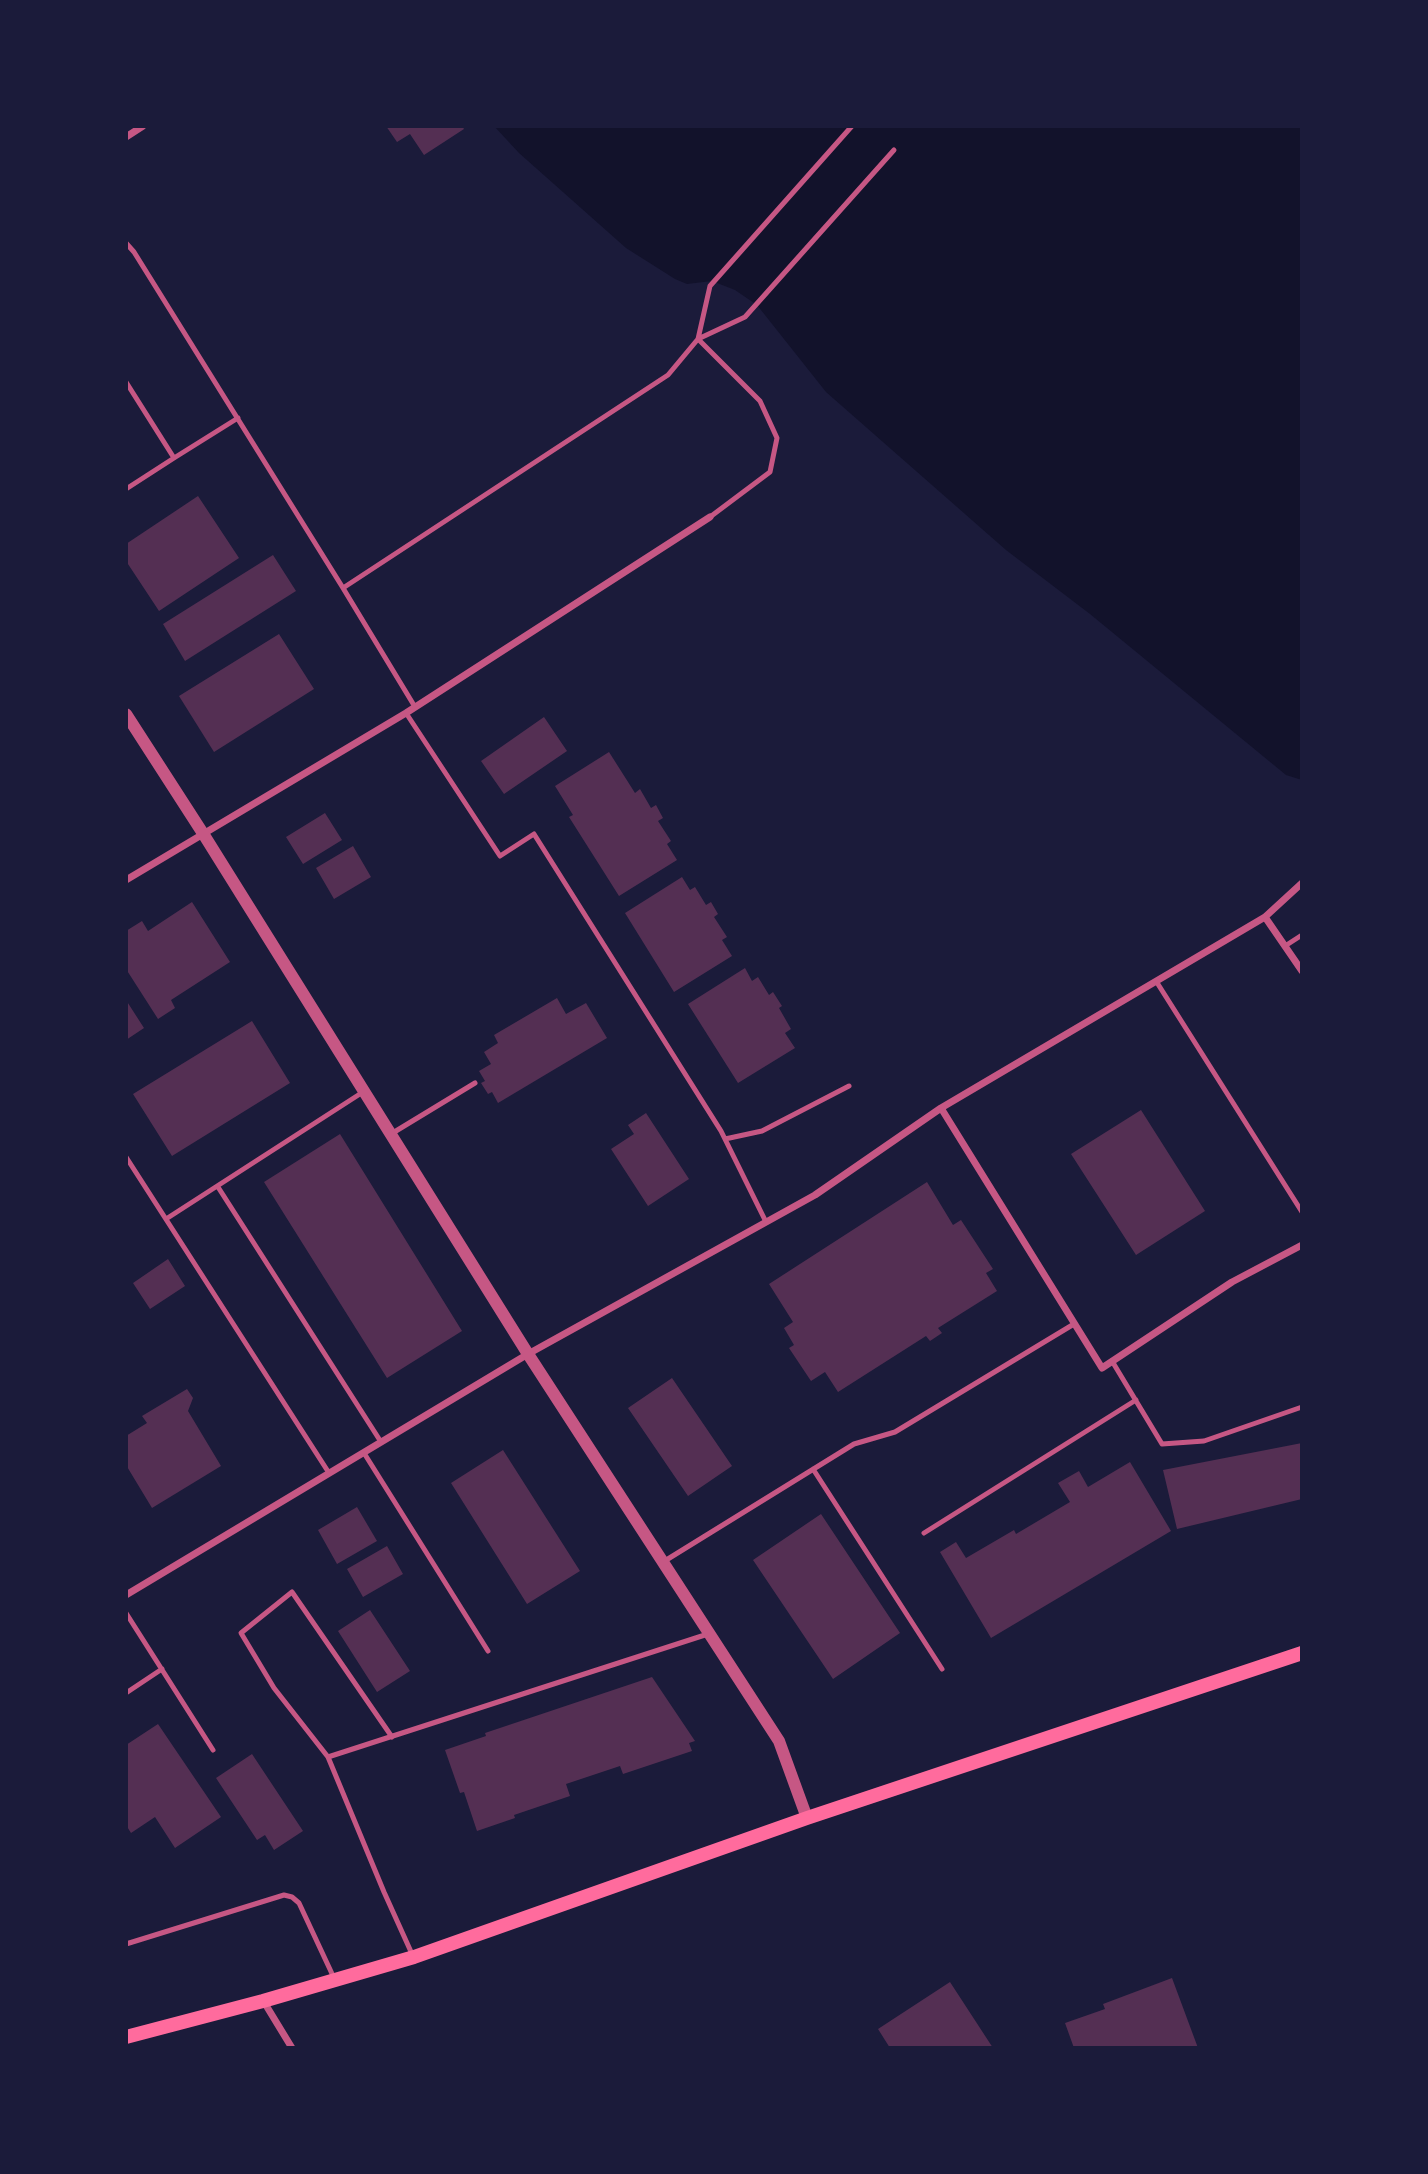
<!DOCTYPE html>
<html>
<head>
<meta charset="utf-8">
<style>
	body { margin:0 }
	#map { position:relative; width:1428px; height:2174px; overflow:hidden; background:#1b1b3a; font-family:Overpass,sans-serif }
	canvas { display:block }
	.frame { position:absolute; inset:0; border:128px solid #1b1b3a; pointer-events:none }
</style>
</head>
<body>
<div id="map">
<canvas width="1428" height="2174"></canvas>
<div class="frame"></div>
</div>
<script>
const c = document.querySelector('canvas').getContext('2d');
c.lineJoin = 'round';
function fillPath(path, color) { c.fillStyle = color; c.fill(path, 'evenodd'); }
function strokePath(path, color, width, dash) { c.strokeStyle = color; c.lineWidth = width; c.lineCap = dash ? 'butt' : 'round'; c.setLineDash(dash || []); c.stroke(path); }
const water = new Path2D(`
	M494,126H1302V780L1286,775L1090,614L1006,550L826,392L757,305L735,290L712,281L687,284L675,279L626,248L519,153Z`);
const building = new Path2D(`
	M386,126H462L464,129L424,155L410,134L397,142Z
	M198,496L239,558L159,611L126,561V544Z
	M273,555L296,591L185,661L163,624Z
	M279,634L314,689L214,752L179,696Z
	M544,717L567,751L504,794L481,761Z
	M609,752L635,793L640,789L651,808L656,805L663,818L658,821L671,841L667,844L677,860L619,896L569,817L573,815L555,786Z
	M325,813L342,840L303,864L286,837Z
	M353,846L371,877L334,899L316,868Z
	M682,877L690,890L695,887L706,905L711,902L718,914L714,917L727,937L722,940L732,956L674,992L625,913Z
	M192,902L230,962L171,1000L175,1008L158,1019L126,969V931L142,921L148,931Z
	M745,968L752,981L758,977L769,995L773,992L782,1006L779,1008L791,1029L785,1033L795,1048L738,1083L688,1004Z
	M557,998L566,1014L586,1003L607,1038L498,1103L492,1092L488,1094L481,1083L485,1081L479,1071L491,1064L484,1052L498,1043L494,1035Z
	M126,1000L144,1028L126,1040Z
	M252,1021L290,1083L172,1156L133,1094Z
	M1141,1110L1205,1211L1136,1255L1071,1154Z
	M646,1113L689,1179L648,1206L611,1149L634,1134L628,1125Z
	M340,1134L462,1331L387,1378L264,1182Z
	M927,1182L953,1225L961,1220L993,1269L986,1273L997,1291L938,1328L942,1333L930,1341L926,1336L838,1392L825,1372L811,1381L789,1348L794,1345L784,1328L793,1322L769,1284Z
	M168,1259L185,1286L150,1309L133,1283Z
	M672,1378L732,1466L688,1496L628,1408Z
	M187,1389L193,1398L188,1411L221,1466L152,1508L126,1465V1436L147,1423L142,1416Z
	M1302,1443V1499L1177,1529L1163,1470Z
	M503,1450L580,1571L527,1604L451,1483Z
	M1130,1462L1171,1531L991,1638L940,1552L956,1542L966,1558L1014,1530L1016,1534L1070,1502L1058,1483L1079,1471L1088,1487Z
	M357,1507L377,1541L337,1564L318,1530Z
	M821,1514L900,1633L833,1679L753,1560Z
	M387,1546L403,1574L363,1597L347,1569Z
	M370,1610L410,1671L377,1692L338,1631Z
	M652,1677L695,1741L689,1743L692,1751L623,1774L620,1766L566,1784L570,1796L514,1815L515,1818L477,1831L464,1792L460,1793L445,1750L486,1736L485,1733Z
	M158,1724L221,1817L175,1848L155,1817L131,1833L126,1825V1745Z
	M252,1754L303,1831L274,1850L265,1835L257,1840L216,1778Z
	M1172,1978L1198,2048H1074L1065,2023L1105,2009L1103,2004Z
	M950,1982L993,2048H890L878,2029Z`);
const service = new Path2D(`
	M126,243L134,252L343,588L668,375L698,339L745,317L894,150
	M698,339L710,286L852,126
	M698,339L760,401L777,438L770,472L710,517
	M126,382L174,458L238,418
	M126,489L174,458
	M343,588L415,707
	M406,713L500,856L534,834L721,1131L766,1222
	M1285,946L1302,935
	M1156,981L1302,1212
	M391,1134L475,1083
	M725,1139L762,1131L849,1086
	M126,1157L329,1473
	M218,1187L381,1442
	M166,1219L363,1092
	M1112,1361L1162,1444L1204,1441L1302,1407
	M364,1453L488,1651
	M813,1469L942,1669
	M924,1533L1136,1400
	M663,1562L854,1444L895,1432L1074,1324
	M126,1613L213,1750
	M126,1693L162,1669
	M328,1757L274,1688L241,1633L292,1592L392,1737
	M126,1944L284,1895L292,1897L299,1903L334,1978
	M412,1954L384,1892L328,1757L708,1634`);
const minor = new Path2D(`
	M126,137L143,126
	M126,880L406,713L710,517
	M1265,917L1302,971
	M941,1108L1102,1368L1232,1282L1302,1245
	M126,1595L528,1354L815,1195L941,1108L1265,917L1302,883
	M264,2002L292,2048`);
const tertiary = new Path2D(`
	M126,714L204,835L528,1354L779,1741L807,1818`);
const secondary = new Path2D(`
	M126,2037L263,2001L414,1957L807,1818L1302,1653`);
fillPath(water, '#12122b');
fillPath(building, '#542f53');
strokePath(service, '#c65784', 5);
strokePath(minor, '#c65784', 7);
strokePath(tertiary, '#c65784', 12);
strokePath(secondary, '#ff6b9d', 14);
</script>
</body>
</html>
